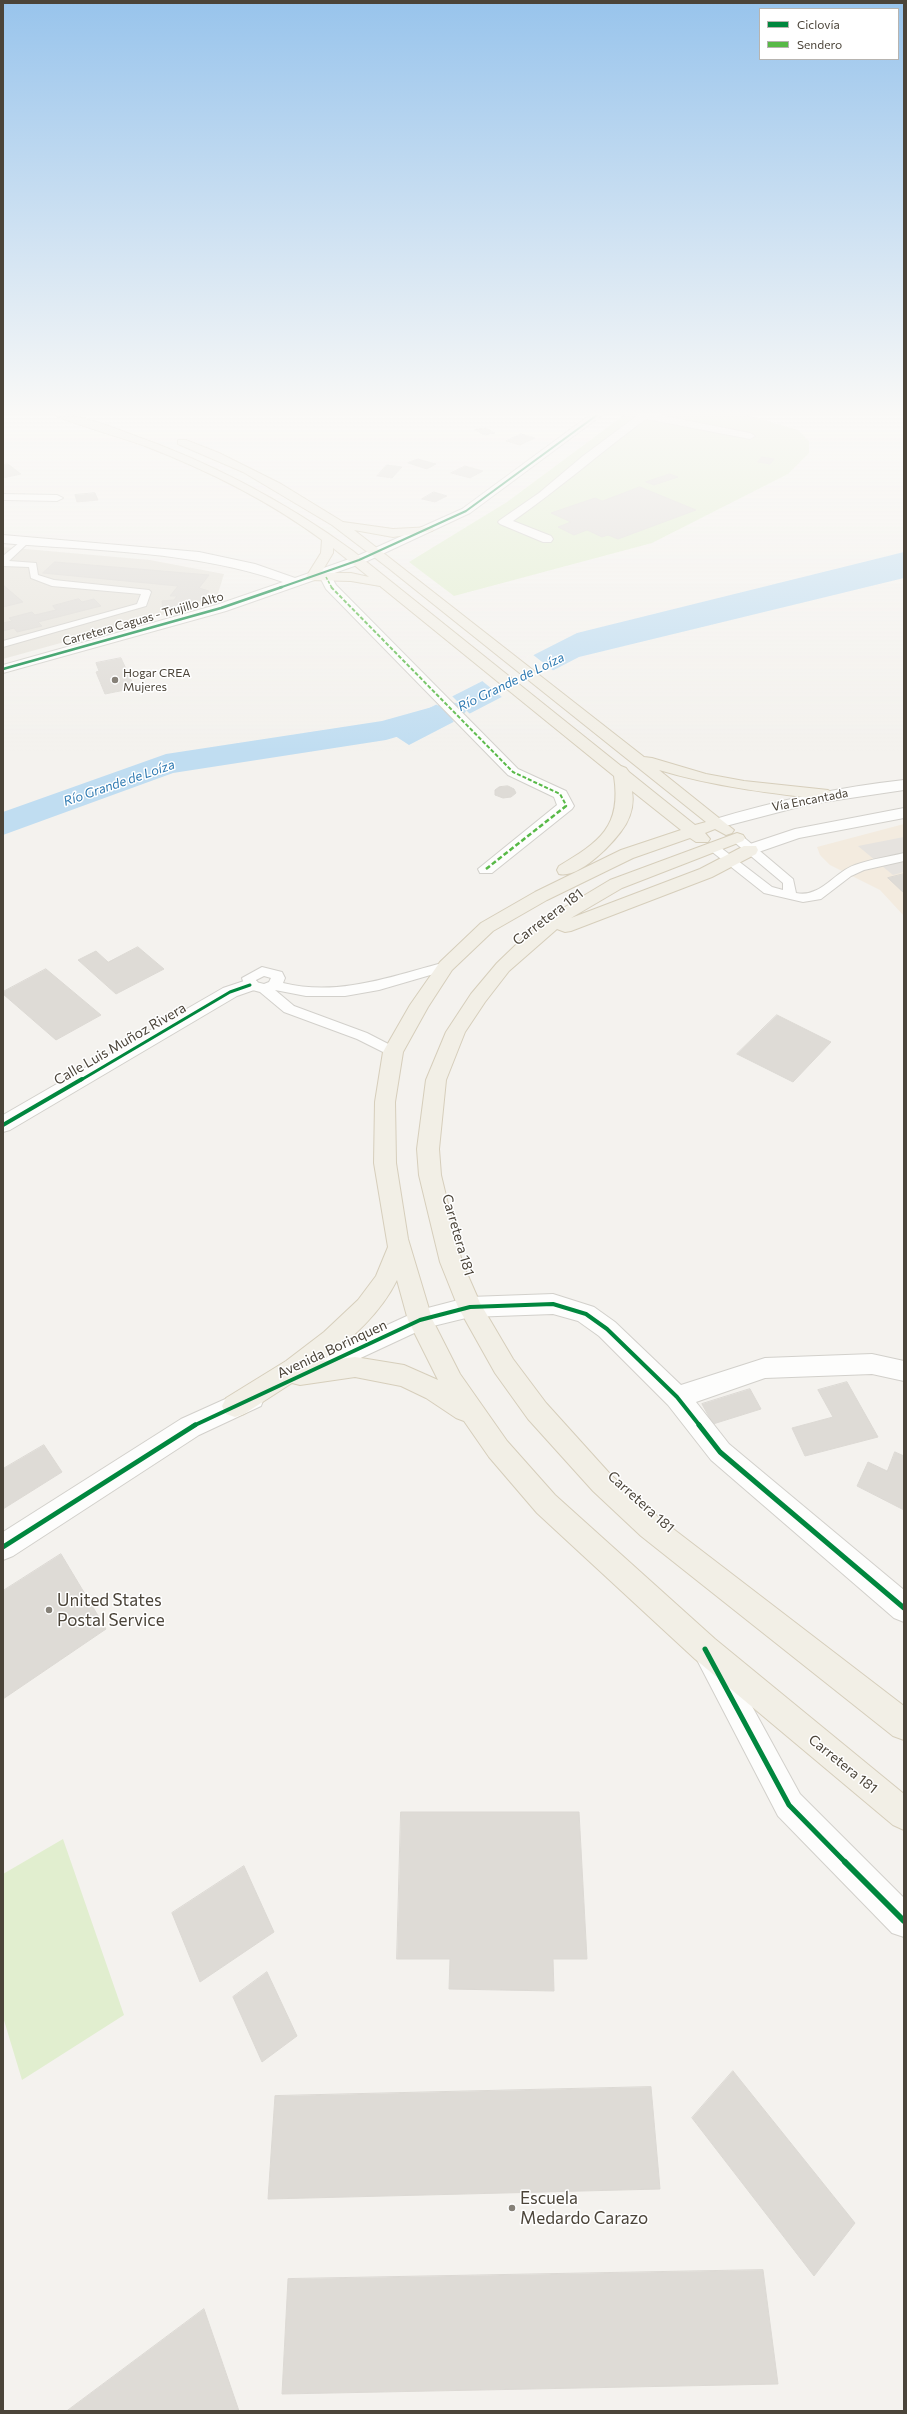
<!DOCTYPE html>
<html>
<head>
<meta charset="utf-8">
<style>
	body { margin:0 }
	#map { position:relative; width:907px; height:2414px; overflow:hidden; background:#f4f2ee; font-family:Commissioner,sans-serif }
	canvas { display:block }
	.frame { position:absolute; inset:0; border:4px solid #4b4439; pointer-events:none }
	.legend { position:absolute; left:759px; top:8px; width:140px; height:52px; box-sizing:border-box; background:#fff; border:1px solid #b7b4b0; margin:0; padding:5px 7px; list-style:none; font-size:12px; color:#4b4439 }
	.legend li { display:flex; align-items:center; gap:8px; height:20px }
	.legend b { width:20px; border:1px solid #b7b4b0 }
</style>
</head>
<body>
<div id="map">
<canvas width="907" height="2414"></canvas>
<div class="frame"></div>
<ul class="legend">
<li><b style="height:5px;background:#00873e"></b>Ciclovía</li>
<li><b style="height:5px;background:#58b947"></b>Sendero</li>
</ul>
</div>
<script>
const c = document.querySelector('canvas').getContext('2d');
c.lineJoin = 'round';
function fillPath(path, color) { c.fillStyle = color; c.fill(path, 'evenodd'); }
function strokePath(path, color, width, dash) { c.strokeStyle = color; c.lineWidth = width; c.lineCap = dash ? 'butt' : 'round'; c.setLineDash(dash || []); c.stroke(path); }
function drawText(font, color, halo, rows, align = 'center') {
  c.font = font + ' Commissioner,sans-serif'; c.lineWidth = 3; c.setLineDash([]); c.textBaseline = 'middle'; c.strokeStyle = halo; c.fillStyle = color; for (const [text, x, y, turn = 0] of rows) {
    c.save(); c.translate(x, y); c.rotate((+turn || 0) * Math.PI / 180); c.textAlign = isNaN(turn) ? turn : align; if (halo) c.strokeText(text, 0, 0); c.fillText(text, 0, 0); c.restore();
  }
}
const residential = new Path2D(`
	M3,547L150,560L224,574L216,600L3,659Z`);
const commercial = new Path2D(`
	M904,824V916L880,890L830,865L820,855L817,847Z`);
const green = new Path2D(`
	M624,415H746L798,430L809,441V453L788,474L652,543L454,596L409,562L507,502Z
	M63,1839L124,2015L22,2080L3,2017V1874Z`);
const parking = new Path2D(`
	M904,837V872L893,875L858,846Z`);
const water = new Path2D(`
	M904,552V578L579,657L409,745L386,730L577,633Z`);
const pier = new Path2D(`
	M532,654L555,672L503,698L481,680Z
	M451,695L471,715L455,723L435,703Z`);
const river = new Path2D(`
	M450,702L461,704L466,711L461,718L386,740L173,773L3,835V812L166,754L382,721Z`);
const building = new Path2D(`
	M486,428L495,433L484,435L475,430Z
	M521,434L535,438L520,445L506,441Z
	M762,457L774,459L770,464L758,462Z
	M418,459L436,464L427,469L408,463Z
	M8,464L21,474L3,478V465Z
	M387,465L402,467L392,478L377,476Z
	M465,466L483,471L470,478L451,473Z
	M670,474L678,477L654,485L646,482Z
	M640,487L696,510L618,539L608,535L602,537L587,530L574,535L558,527L571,522L551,513L595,498L602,501Z
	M434,492L447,496L435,502L422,499Z
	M95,493L98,500L77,502L75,495Z
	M55,562L209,575L199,588L209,591L193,607L163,610L162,601L174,600L177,596H170L178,586L43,573Z
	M3,585L23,602L3,607Z
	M79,599L82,602L94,599L101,606L38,622L42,626L17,632L14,628L3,631V623L12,621L9,618L32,612L35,615L56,610L53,606Z
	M121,658L135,688L105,694L96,672L99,671L96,663Z
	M508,786L514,789L516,793L511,797L503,798L495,795V790L499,787Z
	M904,874V893L888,878Z
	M138,947L164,969L116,994L78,960L96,951L108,962Z
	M46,969L101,1015L56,1040L3,994V992Z
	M777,1015L831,1042L793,1082L737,1054Z
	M847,1382L878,1437L805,1456L792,1428L833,1417L818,1390Z
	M750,1389L761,1409L713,1424L702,1404Z
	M44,1445L62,1472L3,1509V1469Z
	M895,1452L904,1456V1510L857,1486L868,1462L887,1471Z
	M61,1554L106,1629L3,1699V1591Z
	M401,1812H579L587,1959H553L554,1991L449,1989L450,1959H397Z
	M244,1866L274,1932L200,1982L172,1913Z
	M267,1972L297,2036L262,2062L233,1997Z
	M733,2071L855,2223L814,2276L692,2118Z
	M651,2087L660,2189L268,2199L275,2096Z
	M763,2270L778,2384L282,2394L288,2279Z
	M204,2309L239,2411H67Z`);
const service = new Path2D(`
	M25,538L29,541L28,543L9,561L36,563L38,575L54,580L149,590L151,592L146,606L3,647V641L137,604L141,594L52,586L31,578L29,567L3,566V556Z
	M737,834L741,835L793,879L796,893C821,898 834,872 855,865C871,859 888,857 904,853V861L864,870L851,876L821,899L803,902L764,893L706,847L708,844H716L772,887L783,890V883L733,841L731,838Z
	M446,962L453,966L451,969L379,990L345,996H306L275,990L294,1006L367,1033L398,1049L400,1052L393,1057L357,1039L284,1012L260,992L245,988L242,978L262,967L282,972L285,978L283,983C339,997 392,976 446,962ZM264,976L271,978L269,982L264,984L256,982V980Z`);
const pedestrian = new Path2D(`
	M326,573L330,574L336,585L518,769L566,791L574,806L572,809L492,873H480L478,869L557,805L554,797L508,775L326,589L320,577Z`);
const minor = new Path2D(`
	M638,415H659L750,433L755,436L750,439L646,419C601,452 559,489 513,521L551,536L553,539L551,542H543L500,524L498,522L500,520L539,493L583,456Z
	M3,494L57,495L63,498L57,501L3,500Z
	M904,780V790L810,804L718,828L712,826L710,823L712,820C775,801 839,787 904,780Z
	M904,808V818L799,838L750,855L744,854L742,850L744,846L795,829Z
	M250,979L257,981L259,985L257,989L237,996L10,1130L3,1132V1115L223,988Z
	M553,1294L594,1307L615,1322L681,1385L765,1358L872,1354L904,1361V1381L872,1374L765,1378L696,1402L729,1444L904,1590V1622L894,1618L711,1460L668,1405L599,1336L578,1321L553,1314L470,1317L425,1328L309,1382L300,1379L297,1372L300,1365L420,1310L470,1297Z
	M252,1387L261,1390L264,1398L261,1406L199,1435L13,1556L3,1560V1532L181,1419Z
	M709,1642L719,1646L800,1794L904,1898V1937L892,1933L778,1816L695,1656L699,1646Z`);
const tertiary = new Path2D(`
	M590,415H602L470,513L363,563L226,611L3,673V665L216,605L283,582C194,551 97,551 3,543V535L199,552L255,564L295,578L355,557L462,509Z`);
const primary = new Path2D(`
	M56,415C82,415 106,425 130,434C210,462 284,501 353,551L621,766L626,768L629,772L695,825L706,822L387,567L332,525L243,472L178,444V440H186L219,453L281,484L343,522L393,529L432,527L434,529L432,531L393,537L354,530L644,757L652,758L706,774L744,781L828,790L836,795L828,800C769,793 716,787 659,770L734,830L732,833L726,835L715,829L705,833L710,839L708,842H696L690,838L633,858L547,900L493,931L452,970L428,1007L403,1052L395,1102L396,1163L408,1239L432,1319L460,1374L507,1441L555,1495L715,1639L904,1794V1830L893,1825L695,1659L537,1513L489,1457L464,1421L456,1418L426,1398L401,1386L355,1377L300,1385L292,1383L244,1414L235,1417L226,1414L222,1406L226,1398L286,1361L324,1332L358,1300L376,1276L388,1247L374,1163L375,1102L383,1052L410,1005L440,962L481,923L535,892L621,850L681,830L632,791C634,802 632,813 626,824C616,841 580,879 559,874L557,870L559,866C599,842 622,827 614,776L380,586L351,581L308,580L306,577L321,553L322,540C268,500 207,470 145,446C132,441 61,420 56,415ZM333,548L369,577L351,573H321L333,553ZM397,1280L408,1320L438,1380L404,1365L355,1357L323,1361C352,1338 380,1314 397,1280Z
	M737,833L743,835L745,838L743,841L622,888L571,918L700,869L744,846H756L758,850L756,854L712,877L571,931L565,932L557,929L509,971L485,1002L465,1032L446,1080L439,1149L441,1175L462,1262L480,1303L513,1359L546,1403L611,1475L659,1518L904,1706V1740L893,1736L641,1536L593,1491L528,1419L495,1373L458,1307L440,1262L419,1175L417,1149L426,1080L446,1032L471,994L497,963L523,938L555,913L610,880Z`);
const quietFar2 = new Path2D(`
	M326,577L332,588`);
const quietFar1 = new Path2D(`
	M331,587L513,772L560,794L566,805`);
const quiet = new Path2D(`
	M486,869L566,806L565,804`);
const cyclewayFar5 = new Path2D(`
	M279,588L359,560L466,511L597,415`);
const cyclewayFar4 = new Path2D(`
	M3,669L221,608L282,587`);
const cyclewayFar3 = new Path2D(`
	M81,1080L230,992L250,985`);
const cyclewayFar2 = new Path2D(`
	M3,1125L82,1079
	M193,1426L420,1320L470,1307L553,1304L586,1314L607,1329L677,1397L700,1426`);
const cyclewayFar1 = new Path2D(`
	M699,1425L720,1452L904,1608
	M3,1547L195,1425
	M705,1649L789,1805L846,1863`);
const cycleway = new Path2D(`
	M845,1862L904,1921`);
const markers = [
	[115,680,4,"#868178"],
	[49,1610,4,"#868178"],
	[512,2208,4,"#868178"]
];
const farStreetnames = [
	["Carretera Caguas - Trujillo Alto",143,619,-16],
	["Vía Encantada",810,800,-11]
];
const farPoinames = [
	["Hogar CREA",123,673],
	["Mujeres",123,687]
];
const farWaternames = [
	["Río Grande de Loíza",511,682,-26],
	["Río Grande de Loíza",119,783,-19]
];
const streetNames = [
	["Carretera 181",548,917,-37],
	["Calle Luis Muñoz Rivera",120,1044,-30],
	["Carretera 181",458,1235,74],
	["Avenida Borinquen",332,1349,-25],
	["Carretera 181",641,1502,42],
	["Carretera 181",843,1764,39]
];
const nearPoinames = [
	["United States",57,1600],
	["Postal Service",57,1620],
	["Escuela",520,2198],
	["Medardo Carazo",520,2218]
];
fillPath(residential, '#e7e4dc');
fillPath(commercial, '#f3ebdf');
fillPath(green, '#e1eecf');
fillPath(parking, '#e6e3df');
fillPath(water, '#c0ddf1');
fillPath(pier, '#f4f2ee');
fillPath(river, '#c0ddf1');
fillPath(building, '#dedbd6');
strokePath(building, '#dcd9d4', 1);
strokePath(service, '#d2d0cb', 2);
strokePath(pedestrian, '#d2d0cb', 2);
strokePath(minor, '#d2d0cb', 2);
strokePath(tertiary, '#d2d0cb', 2);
strokePath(primary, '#d6cebb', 2);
fillPath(service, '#fdfdfc');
fillPath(pedestrian, '#fdfdfc');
fillPath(minor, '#fdfdfc');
fillPath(tertiary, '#fdfdfc');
fillPath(primary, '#f2efe6');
strokePath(quietFar2, '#58b947', 1.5, [3, 1.5]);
strokePath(quietFar1, '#58b947', 2, [4, 2]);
strokePath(quiet, '#58b947', 2.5, [5, 2.5]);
strokePath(cyclewayFar5, '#00873e', 2);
strokePath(cyclewayFar4, '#00873e', 2.5);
strokePath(cyclewayFar3, '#00873e', 3);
strokePath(cyclewayFar2, '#00873e', 4);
strokePath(cyclewayFar1, '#00873e', 5);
strokePath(cycleway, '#00873e', 6);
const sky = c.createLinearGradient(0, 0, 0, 753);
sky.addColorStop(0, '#98c4ec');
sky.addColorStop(0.55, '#faf9f7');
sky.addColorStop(1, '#faf9f700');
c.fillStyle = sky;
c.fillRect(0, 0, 907, 753);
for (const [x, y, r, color] of markers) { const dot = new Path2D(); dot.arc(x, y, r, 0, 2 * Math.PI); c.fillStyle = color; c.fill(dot); strokePath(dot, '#fff', 1.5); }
drawText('12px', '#4b4439', '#fff', farStreetnames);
drawText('12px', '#4b4439', '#fff', farPoinames, 'left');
drawText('italic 13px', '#2e7ab2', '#fff', farWaternames);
drawText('14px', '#4b4439', '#fff', streetNames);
drawText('17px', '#4b4439', '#fff', nearPoinames, 'left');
</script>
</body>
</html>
